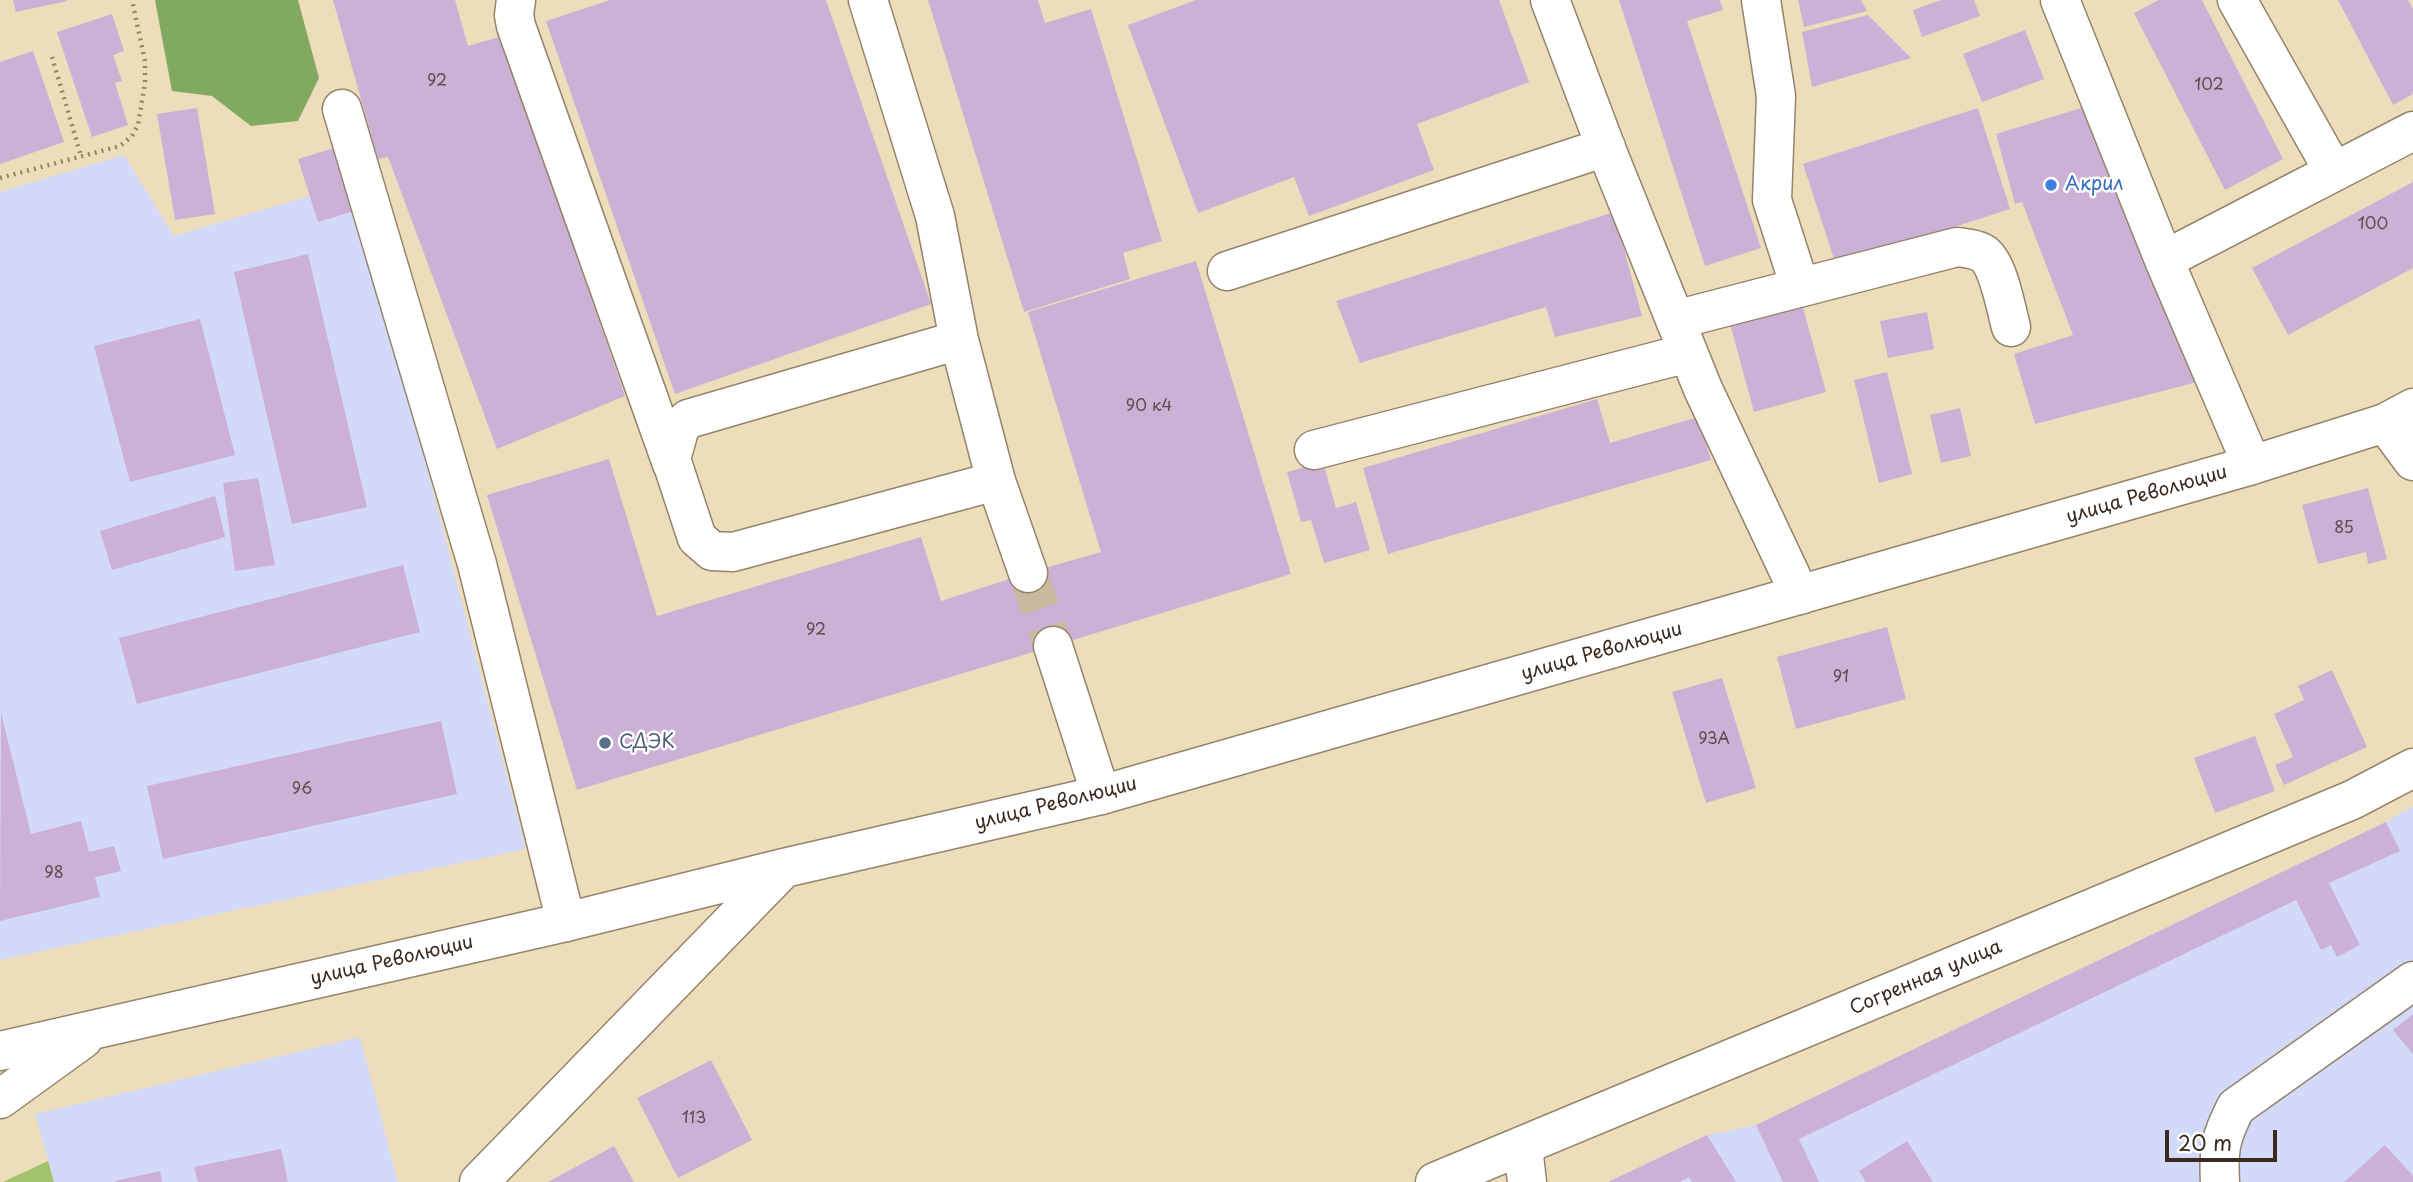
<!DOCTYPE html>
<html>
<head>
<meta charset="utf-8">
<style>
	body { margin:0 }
	#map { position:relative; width:2413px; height:1182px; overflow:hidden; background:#edb; font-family:"Playpen Sans",sans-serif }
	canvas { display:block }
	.scale { position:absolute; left:2165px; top:1130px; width:112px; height:32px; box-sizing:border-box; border:4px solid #3b2a1e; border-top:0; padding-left:9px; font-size:21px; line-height:24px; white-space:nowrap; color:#3b2a1e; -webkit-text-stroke:5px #fff; paint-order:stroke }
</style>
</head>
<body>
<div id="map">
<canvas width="2413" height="1182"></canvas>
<div class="scale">20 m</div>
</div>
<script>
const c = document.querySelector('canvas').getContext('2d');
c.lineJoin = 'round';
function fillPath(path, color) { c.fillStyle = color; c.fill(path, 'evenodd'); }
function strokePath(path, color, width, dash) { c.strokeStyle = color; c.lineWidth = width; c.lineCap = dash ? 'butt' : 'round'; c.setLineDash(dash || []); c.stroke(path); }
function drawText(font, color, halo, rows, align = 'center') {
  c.font = font + ' "Playpen Sans",sans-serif'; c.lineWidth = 5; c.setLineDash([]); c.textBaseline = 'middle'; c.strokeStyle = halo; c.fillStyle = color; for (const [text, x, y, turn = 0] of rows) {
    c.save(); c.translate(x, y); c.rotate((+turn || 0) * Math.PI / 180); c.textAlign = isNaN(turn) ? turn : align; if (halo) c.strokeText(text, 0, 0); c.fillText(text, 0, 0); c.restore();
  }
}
const built = new Path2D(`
	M124,155L174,236L353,183L526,849L0,960V192Z
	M2413,806V1182H1608L1707,1135L1756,1125L2386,822Z
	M360,1037L398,1182H54L35,1114Z`);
const green = new Path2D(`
	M48,1161L54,1182H3Z`);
const forest = new Path2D(`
	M155,0H298L319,78L298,121L251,126L212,96L172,91Z`);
const building = new Path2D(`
	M13,0H67V1L16,12Z
	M333,0H455L468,46L506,35L529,118L625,396L497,449L388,157L378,159Z
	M610,0H826L931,304L675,394L546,21Z
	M928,0H1038L1045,23L1091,9L1162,241L1123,253L1130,279L1024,312Z
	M1196,0H1499L1529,82L1417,124L1434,170L1309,216L1294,177L1198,213L1128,25Z
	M1619,0H1720L1723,10L1687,21L1761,248L1705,266Z
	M1798,0H1861L1867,11L1804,27Z
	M1941,0H1974L1980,16L1922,37L1913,10Z
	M2159,0H2202L2283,159L2225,190L2134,13Z
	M2338,0H2408L2413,9V94L2393,105Z
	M112,14L124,51L113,55L122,81L115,83L128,125L92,137L57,32Z
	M1868,15L1911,58L1812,87L1802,32Z
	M2025,30L2044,79L1982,102L1963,54Z
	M33,51L64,142L0,164V62Z
	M2088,106L2197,382L2035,424L2014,354L2073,335L2022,202L2015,204L1996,134Z
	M197,108L215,214L175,220L157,114Z
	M1978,108L2010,209L1836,265L1803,164Z
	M334,148L354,211L318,222L298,159Z
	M2413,182V268L2288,335L2252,268Z
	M1614,212L1642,316L1555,337L1546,307L1360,363L1336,301Z
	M308,254L367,507L292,524L234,272Z
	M1196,261L1291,574L577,790L487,495L609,459L657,616L921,537L941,601L1028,573L1101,552L1028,312Z
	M1801,300L1826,392L1754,412L1729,320Z
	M1927,312L1934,349L1888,358L1880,321Z
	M200,319L235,455L130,482L94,346Z
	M1887,372L1912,474L1879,483L1854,380Z
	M1597,399L1610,443L1698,417L1711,460L1388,554L1363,468Z
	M1960,408L1971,456L1941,463L1930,415Z
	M1323,462L1336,508L1356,502L1370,550L1324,563L1311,520L1301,522L1287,472Z
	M258,478L275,565L235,571L223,483Z
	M2368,488L2387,559L2368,564L2366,552L2318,564L2302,505Z
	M215,496L225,537L112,570L100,531Z
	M403,565L420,632L137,704L119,638Z
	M1887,627L1906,699L1796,729L1777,657Z
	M2332,670L2367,747L2284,785L2275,765L2293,757L2274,714L2304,700L2298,686Z
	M1722,678L1756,788L1706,803L1672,692Z
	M1,713L31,834L81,821L89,852L114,846L121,871L95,877L100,897L0,921Z
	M441,721L457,794L163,859L147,786Z
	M2255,736L2275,791L2215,813L2194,758Z
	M2386,822L2400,851L2329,883L2360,945L2337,957L2331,945L2321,950L2296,900L1799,1139L1819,1182H1783L1756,1125Z
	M2413,1014V1054L2393,1030Z
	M711,1060L752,1140L678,1178L637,1098Z
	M1707,1135L1736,1182H1692L1689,1177L1680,1182H1608Z
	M1907,1141L1933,1182H1866L1859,1171Z
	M2385,1145L2413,1176V1182H2344Z
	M614,1146L634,1182H548Z
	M281,1149L288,1182H198L194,1167Z
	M160,1171L162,1182H115V1181Z`);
const minorTunnel = new Path2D(`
	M1028,573L1053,646`);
const path = new Path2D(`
	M52,57L81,156
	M0,178L120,146L132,136L138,125L145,83V61L132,0`);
const minor = new Path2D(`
	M516,0L514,15L516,26L672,464
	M868,0L935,216L959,340L996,481L1028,573
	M1550,0L1609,156L1703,389L1800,595
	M1761,0L1776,96L1772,200L1800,287
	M2060,0L2164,260L2252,465
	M2237,0L2334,172
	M342,109L477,564L566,922
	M2164,260L2413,131
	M1227,271L1606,147
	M1675,320L1957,247C1966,248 1976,249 1984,254C1999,266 2006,309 2011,327
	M959,340L688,419L680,427L671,459L697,538L712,551L733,552L996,481
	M2385,423L2413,461
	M1314,450L1688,353
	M1053,646L1101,795
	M1523,1147L1527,1182
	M1435,1182L2352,800L2413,768
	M2220,1182C2218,1149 2221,1136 2236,1107L2413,981`);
const major = new Path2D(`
	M0,1051L566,922L784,868L1101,795L2252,465L2385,423L2413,408
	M0,1099L83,1039
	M479,1182L784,868`);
const markers = [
	[2051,185,7,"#3f7fe0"],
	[605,743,7,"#5c6f8a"]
];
const numberNames = [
	["92",437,82],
	["102",2209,86],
	["100",2373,225],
	["90 к4",1149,407],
	["85",2344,529],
	["92",816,631],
	["91",1841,678],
	["93А",1714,740],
	["96",302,790],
	["98",54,874],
	["113",694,1119]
];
const shopNames = [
	["Акрил",2065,185]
];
const streetNames = [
	["улица Революции",2147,495,-16],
	["улица Революции",1602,652,-16],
	["улица Революции",1056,804,-14],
	["улица Революции",392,961,-13],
	["Согренная улица",1926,978,-23]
];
const serviceNames = [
	["СДЭК",619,743]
];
fillPath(built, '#d3d9f9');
fillPath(green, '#a2c36c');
fillPath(forest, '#81a960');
fillPath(building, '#ccb0d6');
strokePath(minorTunnel, '#cab99c', 38, [38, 19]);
strokePath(minor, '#94846c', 41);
strokePath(major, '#94846c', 41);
strokePath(path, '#94846c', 4.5, [2, 5]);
strokePath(minor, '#fff', 38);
strokePath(major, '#fff', 38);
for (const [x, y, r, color] of markers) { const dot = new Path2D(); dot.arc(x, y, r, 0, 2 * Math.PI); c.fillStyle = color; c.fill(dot); strokePath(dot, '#fff', 2.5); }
drawText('16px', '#5f4c4c', null, numberNames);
drawText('19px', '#366cbe', '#fff', shopNames, 'left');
drawText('19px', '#3b2a1e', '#fff', streetNames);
drawText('19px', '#4e5e75', '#fff', serviceNames, 'left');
</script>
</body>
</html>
